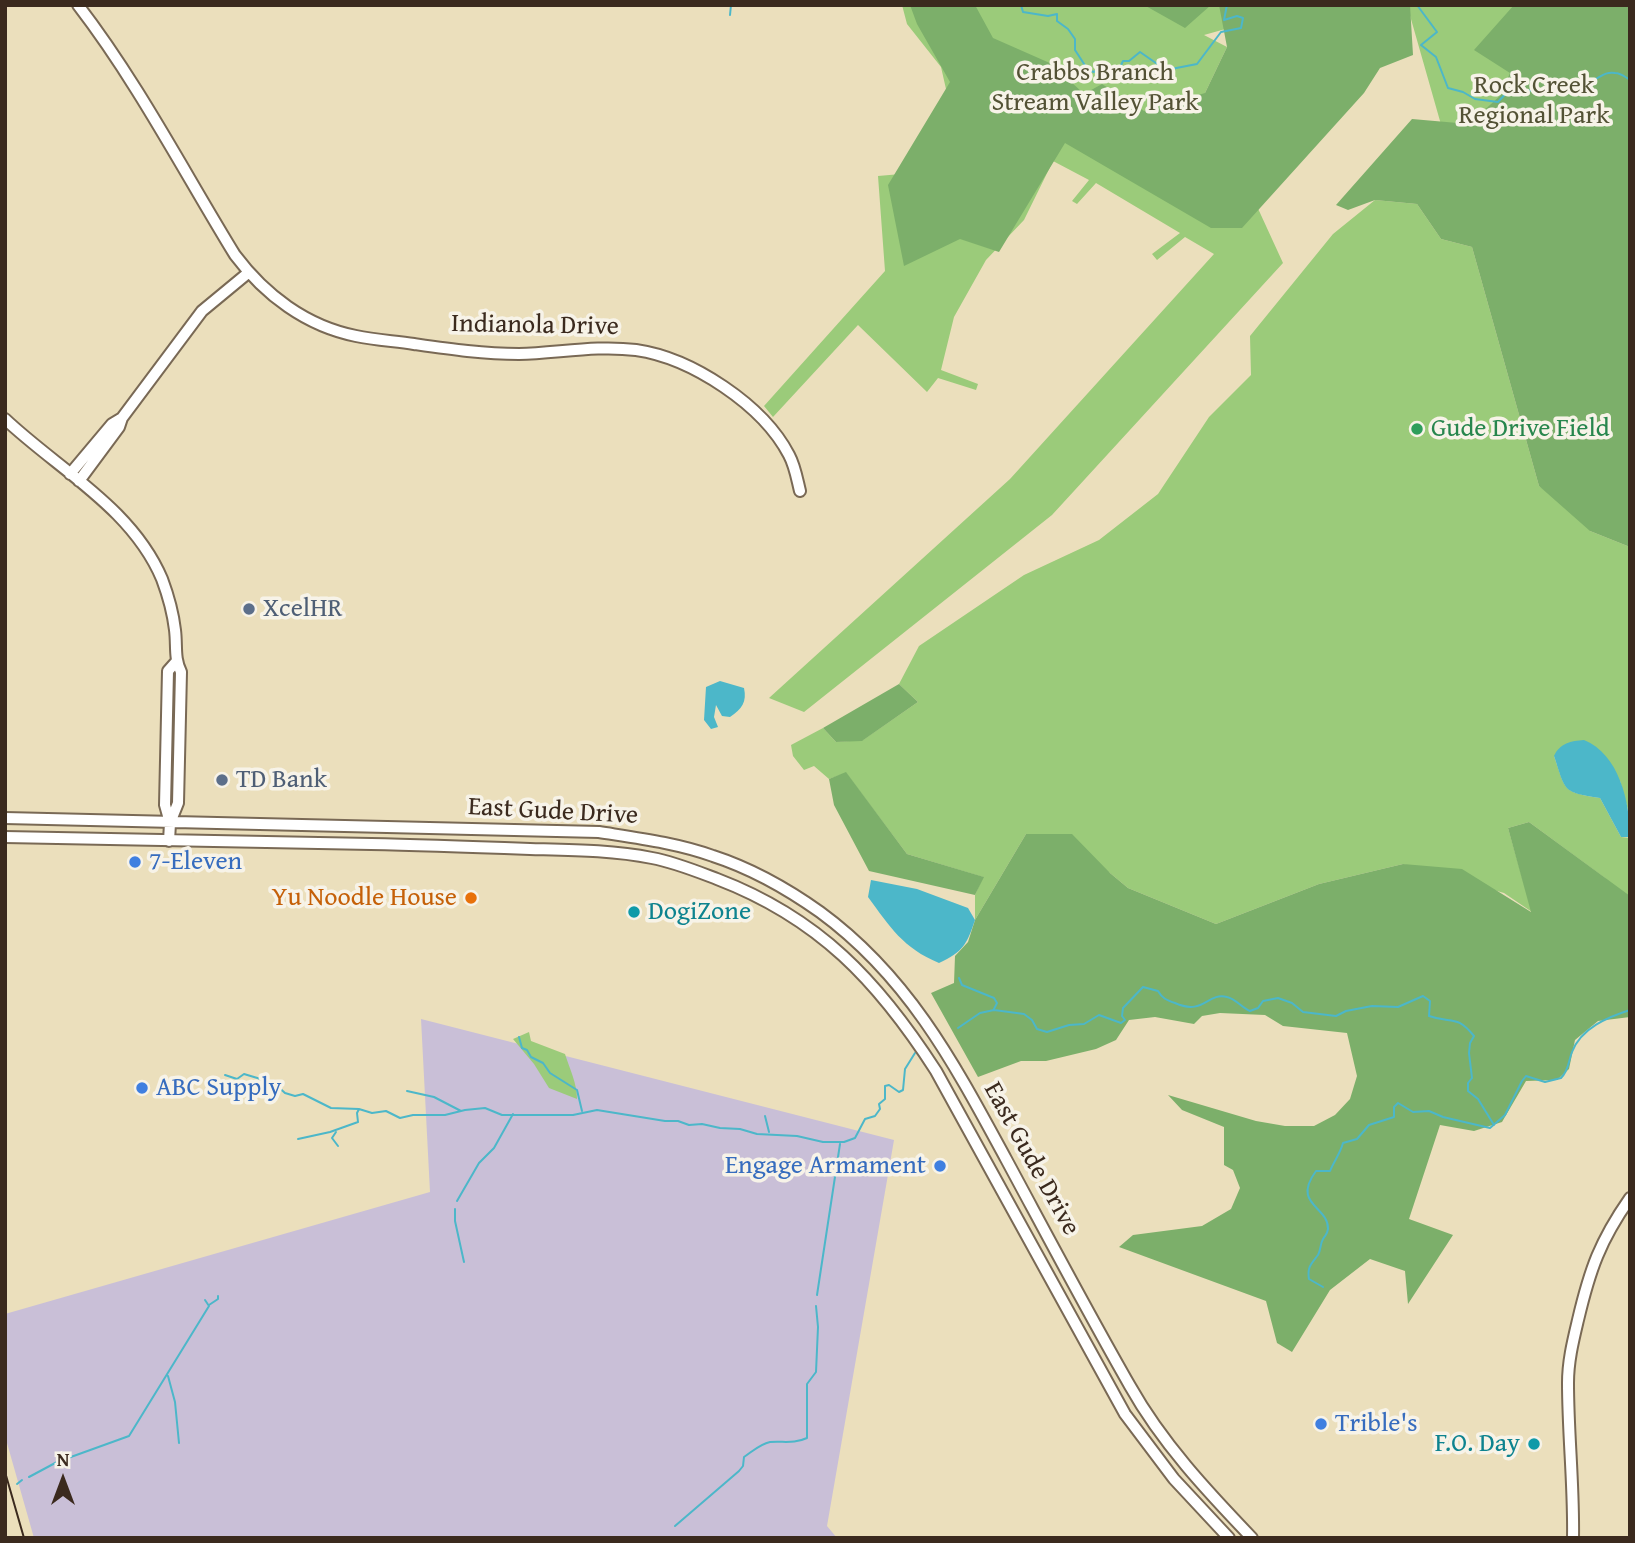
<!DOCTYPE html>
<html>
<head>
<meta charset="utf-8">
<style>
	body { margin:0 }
	#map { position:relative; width:1635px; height:1543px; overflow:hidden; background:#ebdfbc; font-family:"Gentium Book Plus",serif }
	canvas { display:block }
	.frame { position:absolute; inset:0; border:7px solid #3b2a1e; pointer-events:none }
	.north { position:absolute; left:28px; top:1445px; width:70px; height:70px; -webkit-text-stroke:5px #f7f3e8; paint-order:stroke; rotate:0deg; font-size:19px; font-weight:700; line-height:28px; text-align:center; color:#3b2a1e }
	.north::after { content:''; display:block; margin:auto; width:24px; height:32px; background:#3b2a1e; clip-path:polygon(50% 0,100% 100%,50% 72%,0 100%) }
</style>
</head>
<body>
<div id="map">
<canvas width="1635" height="1543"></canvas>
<div class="frame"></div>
<div class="north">N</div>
</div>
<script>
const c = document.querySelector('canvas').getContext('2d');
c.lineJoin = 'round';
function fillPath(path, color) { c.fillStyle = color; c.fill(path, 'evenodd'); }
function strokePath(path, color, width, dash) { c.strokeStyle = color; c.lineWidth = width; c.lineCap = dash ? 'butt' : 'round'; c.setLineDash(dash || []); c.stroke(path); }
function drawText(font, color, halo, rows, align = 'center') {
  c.font = font + ' "Gentium Book Plus",serif'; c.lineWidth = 7; c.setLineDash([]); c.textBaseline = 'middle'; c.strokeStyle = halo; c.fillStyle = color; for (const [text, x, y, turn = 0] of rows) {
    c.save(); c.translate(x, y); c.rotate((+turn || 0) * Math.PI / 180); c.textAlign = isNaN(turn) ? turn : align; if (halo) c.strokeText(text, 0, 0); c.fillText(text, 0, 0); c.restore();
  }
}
const industrial = new Path2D(`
	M421,1019L894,1140L827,1526L837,1538H34L5,1436V1314L430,1192Z`);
const green = new Path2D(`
	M902,5H1311L1204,35L1227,47L1205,93L1283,263L1052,515L804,712L769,698L1010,479L1214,254L1185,237L1157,260L1152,254L1180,233L1096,183L1077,204L1072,201L1089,180L1053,161L1024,220L986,260L954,317L941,370L978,384L976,390L938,378L927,392L858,325L773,417L764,406L885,271L878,176L935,171L951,111L941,67L907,24Z
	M1407,5H1630L1590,531L1630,547V817L1620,781L1554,756C1566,791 1562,792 1600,798L1621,837L1630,838V910L1613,896L1605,878L1529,822L1508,828L1532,912L1504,893L1403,864L1319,884L1216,924L1128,888L1110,873L1026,834L975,920V895L983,877L907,854L846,773L829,779L814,766L804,770L793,756L791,745L823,728L836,742L863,740L918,702L899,684L919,646L1024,575L1099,540L1158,494L1209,417L1251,375L1250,336L1333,234L1375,200L1417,204L1441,239L1472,247L1539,486L1545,490Z
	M529,1032L531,1041L565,1054C570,1070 577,1083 577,1099L549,1088L534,1064L513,1039Z`);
const forest = new Path2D(`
	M910,5H975L993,38L1052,64L1084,94L1102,84L1144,111L1205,93L1227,47L1219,5H1410L1413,55L1380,68L1364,93L1242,228H1211L1065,143L999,252L960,239L904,266L888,185L950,82L917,24Z
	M1144,5H1211L1185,28Z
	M1514,5H1630V547L1590,531L1539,486L1472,247L1441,239L1417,204L1375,200L1348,210L1336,205L1412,119L1469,124L1501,95L1510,73L1474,50Z
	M899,684L918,702L862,741L836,742L823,728Z
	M846,772L907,854L984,877L975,895L869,871L834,805L829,779Z
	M1529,822L1630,896V1017L1598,1021L1575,1040L1569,1069L1557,1080L1526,1081L1502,1122L1474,1131L1440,1125L1409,1219L1453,1235L1408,1304L1405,1271L1370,1259L1330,1290L1292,1352L1277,1343L1266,1301L1119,1247L1133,1235L1202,1226L1231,1209L1240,1188L1233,1170L1224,1165V1127L1182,1110L1168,1095L1256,1121L1285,1126H1314L1335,1115L1350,1099L1357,1076L1347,1033L1283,1026L1265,1015L1220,1013L1202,1016L1194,1024L1155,1017L1129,1020L1116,1040L1096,1049L1046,1061H1021L978,1077L931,993L954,983L955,956L968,942L975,920L1026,834H1072L1110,873L1128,888L1216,924L1319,884L1403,864L1462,869L1531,912L1508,828Z`);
const water = new Path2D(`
	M720,681L744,688C747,702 742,709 730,717L722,716L716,705L714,717L718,727L711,729L704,720L706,687Z
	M1584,740C1619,754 1630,802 1630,837H1621L1600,798C1562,792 1566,792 1554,756C1560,743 1571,741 1584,740Z
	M871,880L917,889L968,908L975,920C967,944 963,952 939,963C903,948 890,927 868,897Z`);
const stream = new Path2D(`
	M1021,5L1023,12L1048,16L1057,14V21L1068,29L1075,39V50L1088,70L1094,72L1100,67L1106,79C1115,77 1119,70 1123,61H1129L1140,52L1166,70L1197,64L1221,32L1241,28L1243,18L1237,16L1224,20L1227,5
	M1417,5L1437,32L1421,45L1436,57L1448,88L1463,92L1475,99L1498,102L1509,90C1524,93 1582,86 1596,79C1603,75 1606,72 1615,73C1621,73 1625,77 1630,80
	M730,15L731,5
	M959,978L962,985L994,998L997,1003L994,1009
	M958,1028L980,1013L994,1010L1024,1014L1032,1020L1037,1029L1047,1032L1069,1025L1084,1024L1099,1015L1121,1023L1125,1020L1122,1016L1123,1008L1143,987L1158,991C1162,998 1166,1000 1175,1003C1204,1016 1207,992 1227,997C1236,999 1242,1008 1250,1011L1258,1008L1263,1001L1278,998L1292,1003L1303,1012L1336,1016L1346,1011L1372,1006L1398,1007L1423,996L1430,1001L1429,1016C1452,1024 1456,1014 1474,1036L1470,1043L1469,1053L1472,1078L1468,1083V1091L1478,1099L1494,1125
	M519,1037L522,1048L527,1050L531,1057L543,1063L550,1073L577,1090L582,1111
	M225,1075L237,1079L244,1074L274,1083L285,1093L295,1096L303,1094L331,1108L359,1109L372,1113L386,1111L400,1118L413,1115H445L465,1110L485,1108L502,1115H573L597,1110L665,1121H678L689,1125L702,1124L720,1128L740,1129L757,1134L797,1136L823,1142H844L855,1138L865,1119L875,1116L880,1109L879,1104L885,1099V1086L889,1085L899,1092L903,1090L905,1069L915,1053
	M407,1091L434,1097L461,1111
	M765,1116L769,1132
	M336,1132L332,1138L338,1146
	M298,1139L330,1132L358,1122L357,1113L359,1109
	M457,1201L479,1163L494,1148L513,1114
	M455,1209V1221L464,1262
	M1323,1287L1309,1279C1307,1267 1311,1264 1318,1255C1321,1250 1320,1244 1323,1239C1326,1234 1327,1235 1328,1229C1329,1206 1291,1205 1316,1171H1330C1334,1161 1340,1154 1343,1143L1357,1139L1369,1125L1394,1117V1107L1398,1103L1413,1112L1429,1111L1443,1117L1490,1128L1505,1115L1522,1081L1526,1076L1545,1082L1561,1078C1569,1070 1568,1062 1572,1052C1581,1028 1608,1017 1630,1010
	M817,1295L840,1144
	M209,1305L218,1299V1296
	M168,1376L175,1402L179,1443
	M29,1477L57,1462L129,1436L209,1306L205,1300
	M17,1484L22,1480
	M675,1526L739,1471L743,1466L744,1457C753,1451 760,1444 770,1442C784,1441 794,1444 807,1438V1384L816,1372L818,1327L816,1306`);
const secondary = new Path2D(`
	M78,5C138,83 184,172 235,255C265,295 306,326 356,336C375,340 394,341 414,344C449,349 483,354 519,354C558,353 597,345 636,350C692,358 763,405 789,455C795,466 797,479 800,491
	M5,419C59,470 132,508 162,579C168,595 173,613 175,630C177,646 174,658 181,672L178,803L170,823
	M70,474L112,424L122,418L202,311L248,273
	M79,481L119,427L122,418
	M5,818L599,832C637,838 677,843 713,856C750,868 789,890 820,912C909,977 955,1065 1006,1159C1047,1235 1087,1311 1130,1386C1162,1443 1207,1491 1252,1538
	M5,837C127,840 249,842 371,844C424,845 477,847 530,849C571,850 612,850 652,858C674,862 696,871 717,879C819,918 878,981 936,1071L1125,1414L1174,1479L1229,1538
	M169,841L170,823L165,805L168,671L176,662
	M1573,1538C1574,1486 1568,1435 1568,1383C1568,1361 1573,1341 1578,1320C1590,1269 1600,1241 1630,1198`);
const rail = new Path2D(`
	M5,1472L24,1538`);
const markers = [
	[1417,429,7,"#2e9e5b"],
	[249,609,7,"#5c6f8a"],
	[222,780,7,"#5c6f8a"],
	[135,862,7,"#3f7fe0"],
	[471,898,7,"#e8710a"],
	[634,912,7,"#0f9aa8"],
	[142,1088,7,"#3f7fe0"],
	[940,1166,7,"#3f7fe0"],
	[1321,1424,7,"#3f7fe0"],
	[1534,1444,7,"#0f9aa8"]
];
const parkNames = [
	["Crabbs Branch",1095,73],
	["Stream Valley Park",1095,103],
	["Rock Creek",1534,86],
	["Regional Park",1534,116]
];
const streetNames = [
	["Indianola Drive",535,326,1],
	["East Gude Drive",553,812,3],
	["East Gude Drive",1031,1159,61]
];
const leisureNames = [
	["Gude Drive Field",1431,429]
];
const serviceNames = [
	["XcelHR",263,609],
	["TD Bank",236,780]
];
const shopNames = [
	["7-Eleven",149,862],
	["ABC Supply",156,1088],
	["Engage Armament",926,1166,"right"],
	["Trible's",1335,1424]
];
const foodNames = [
	["Yu Noodle House",457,898]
];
const cultureNames = [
	["DogiZone",648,912],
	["F.O. Day",1520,1444,"right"]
];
fillPath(industrial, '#c9bfd7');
fillPath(green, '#9bcb7a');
fillPath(forest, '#7caf6a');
fillPath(water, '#4cb7c9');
strokePath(stream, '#4cb7c9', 2);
strokePath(secondary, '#796955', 14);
strokePath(secondary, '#fff', 10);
strokePath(rail, '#3b2a1e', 2);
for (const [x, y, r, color] of markers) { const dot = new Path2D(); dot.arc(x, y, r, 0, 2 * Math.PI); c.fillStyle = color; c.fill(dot); strokePath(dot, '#f7f3e8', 2.5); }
drawText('26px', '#535235', '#f7f3e8', parkNames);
drawText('26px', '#3b2a1e', '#f7f3e8', streetNames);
drawText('26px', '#27864d', '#f7f3e8', leisureNames, 'left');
drawText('26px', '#4e5e75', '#f7f3e8', serviceNames, 'left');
drawText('26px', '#366cbe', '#f7f3e8', shopNames, 'left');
drawText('26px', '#c56008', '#f7f3e8', foodNames, 'right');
drawText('26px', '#0d838f', '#f7f3e8', cultureNames, 'left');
</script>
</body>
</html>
